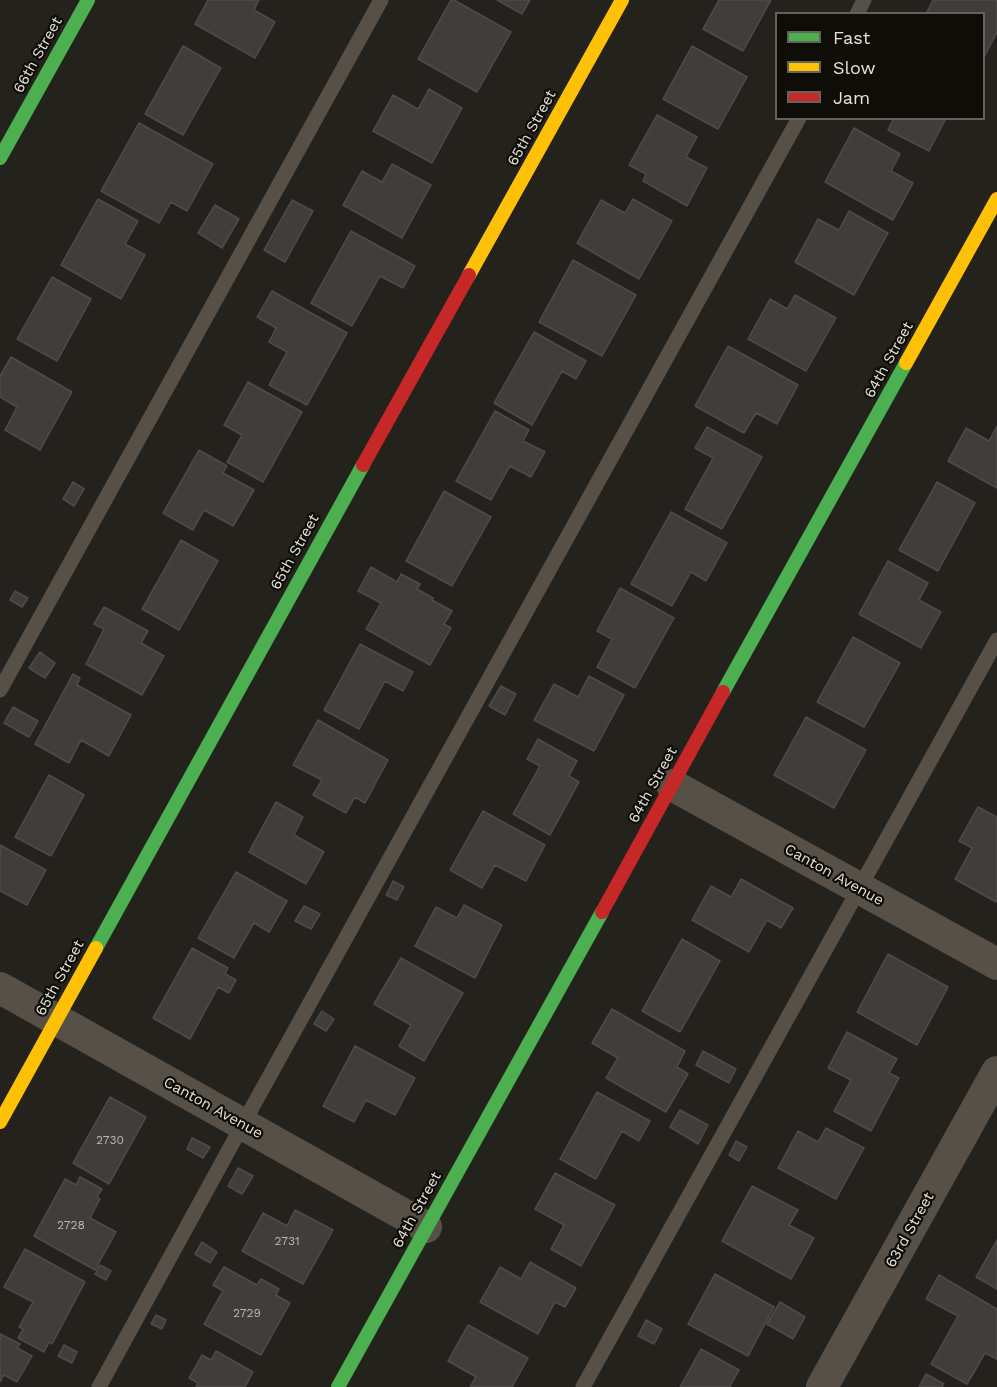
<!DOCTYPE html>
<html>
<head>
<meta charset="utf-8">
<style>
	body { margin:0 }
	#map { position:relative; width:997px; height:1387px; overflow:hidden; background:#24221c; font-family:"Work Sans",sans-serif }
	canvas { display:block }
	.legend { position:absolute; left:775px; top:12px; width:210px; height:108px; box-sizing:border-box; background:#0f0d08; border:2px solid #64625c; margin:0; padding:8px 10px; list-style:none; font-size:18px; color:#e3e1d9 }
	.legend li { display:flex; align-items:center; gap:12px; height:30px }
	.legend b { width:30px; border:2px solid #64625c }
</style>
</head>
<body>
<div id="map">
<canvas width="997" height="1387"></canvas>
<ul class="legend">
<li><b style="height:8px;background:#4caf50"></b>Fast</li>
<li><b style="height:8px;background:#ffc107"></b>Slow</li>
<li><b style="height:8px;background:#c62828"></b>Jam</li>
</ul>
</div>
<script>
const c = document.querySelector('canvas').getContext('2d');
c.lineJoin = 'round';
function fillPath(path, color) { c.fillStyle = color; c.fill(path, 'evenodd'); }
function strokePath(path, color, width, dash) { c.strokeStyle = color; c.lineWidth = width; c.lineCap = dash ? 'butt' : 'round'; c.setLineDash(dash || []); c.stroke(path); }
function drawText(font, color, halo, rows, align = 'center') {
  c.font = font + ' "Work Sans",sans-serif'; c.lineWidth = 4.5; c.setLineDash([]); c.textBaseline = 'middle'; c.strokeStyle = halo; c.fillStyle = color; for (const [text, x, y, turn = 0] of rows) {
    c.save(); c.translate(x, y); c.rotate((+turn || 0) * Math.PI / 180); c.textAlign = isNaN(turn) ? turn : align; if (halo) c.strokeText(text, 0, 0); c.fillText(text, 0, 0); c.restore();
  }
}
const building = new Path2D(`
	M208,0H259L254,10L275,22L255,58L195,24Z
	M451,0H454L511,32L477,92L418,59Z
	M497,0H530L522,14Z
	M719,0H771L743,51L703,29Z
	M933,0H995L997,1V32L984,57V14H926Z
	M183,46L221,68L183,135L145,114Z
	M692,46L747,77L718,129L663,99Z
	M429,89L462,108L432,163L373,131L393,95L418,109Z
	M657,115L697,137L686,157L707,168L687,206L643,181L646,174L629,165Z
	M894,118H946L929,151L888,130Z
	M139,123L213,164L187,211L171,202L159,223L101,191Z
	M854,128L900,154L891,171L913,183L893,220L825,182Z
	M392,164L431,185L402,238L343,205L362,171L382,182Z
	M98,199L138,221L125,244L145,255L121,299L61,265Z
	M633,199L672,221L639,279L577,243L601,200L625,213Z
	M292,200L313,211L285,262L264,250Z
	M215,205L239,219L222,248L198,233Z
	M849,211L888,233L854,295L795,262L818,219L839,230Z
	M351,231L415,266L403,288L380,276L352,326L311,303Z
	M573,260L636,295L602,356L539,322Z
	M52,277L91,299L57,361L17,339Z
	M272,291L347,333L307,405L269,385L287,352L269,342L276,328L257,317Z
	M795,295L836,318L806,371L748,339L770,299L787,309Z
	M534,332L586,361L576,379L562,371L532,425L494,403Z
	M728,346L798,385L777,424L756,413L744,433L695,406Z
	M11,357L72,392L40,450L5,430L17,407L0,397V376Z
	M248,382L302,412L263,482L227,462L242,435L224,425Z
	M495,411L529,430L523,441L545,452L531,477L510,466L491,500L456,481Z
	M997,426V488L948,461L966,428L989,441Z
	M707,427L762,457L722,529L685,509L713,458L695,448Z
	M199,450L227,466L223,473L254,490L233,526L204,510L193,530L163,513Z
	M73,482L84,489L74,506L63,499Z
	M937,482L975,503L938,571L899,550Z
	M444,491L491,517L452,586L406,561Z
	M671,512L727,543L706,581L691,572L672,606L631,584Z
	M181,540L218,561L179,630L142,609Z
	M888,561L928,583L919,600L941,612L921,648L859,614Z
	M371,567L397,582L401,574L420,584L417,589L433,598L432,600L452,611L444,624L451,628L430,665L366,629L381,603L358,591Z
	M620,588L674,618L635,688L597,667L612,639L597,631Z
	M15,591L28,598L22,607L10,600Z
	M104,607L148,631L141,643L164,656L142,695L86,664L104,629L94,624Z
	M853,637L900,663L864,727L817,702Z
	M360,644L413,672L403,691L385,681L359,729L324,710Z
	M40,652L55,663L45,678L29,668Z
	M73,674L80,678L77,685L131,715L109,756L81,740L69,763L35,744Z
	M589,676L624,695L594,751L534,720L554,684L578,697Z
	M501,686L516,694L505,715L489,706Z
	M13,707L38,721L29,737L4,723Z
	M806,717L866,750L834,808L774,775Z
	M318,720L388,760L365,803L355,797L346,813L313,795L322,780L293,765Z
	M538,739L577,761L569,776L579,782L550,835L513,814L540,766L527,759Z
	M49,775L84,795L51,856L15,837Z
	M276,802L303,817L294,835L324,852L306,884L249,852Z
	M978,807L997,817V899L996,902L955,879L972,848L959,841Z
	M483,811L545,845L526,881L495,865L482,888L450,870Z
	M0,845L46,870L27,905L0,891Z
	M236,872L287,901L269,932L254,923L234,958L198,938Z
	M741,879L793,908L781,928L767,920L749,952L692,920L711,886L731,897Z
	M393,881L404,887L397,900L386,895Z
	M464,905L502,925L475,978L415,946L436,907L457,918Z
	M304,906L320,914L311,929L295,921Z
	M682,939L720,961L680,1032L642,1011Z
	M192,948L228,968L225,974L236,980L229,993L218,987L190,1039L153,1018Z
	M888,954L948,987L917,1045L857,1012Z
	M401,958L463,993L424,1061L399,1046L411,1025L374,1004Z
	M612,1009L685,1051L677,1067L688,1074L666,1112L606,1078L618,1058L592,1043Z
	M322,1011L334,1019L326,1031L314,1024Z
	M847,1032L897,1059L889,1073L899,1078L871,1131L834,1111L851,1080L828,1068Z
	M355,1046L415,1078L395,1115L366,1100L354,1122L323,1106Z
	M703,1051L736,1069L729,1083L696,1065Z
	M597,1092L650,1121L639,1141L622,1131L596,1179L560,1159Z
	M110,1097L146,1117L109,1184L73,1163Z
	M680,1110L708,1125L698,1144L670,1127Z
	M826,1128L864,1148L836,1199L778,1168L798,1131L818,1142Z
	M192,1138L210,1147L203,1158L187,1149Z
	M736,1141L747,1147L739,1161L729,1155Z
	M238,1168L253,1176L242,1194L228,1186Z
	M555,1173L615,1205L581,1266L551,1249L564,1225L535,1209Z
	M80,1177L102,1189L97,1197L100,1199L90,1218L116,1232L95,1270L34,1236L65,1179L76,1185Z
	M752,1186L798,1210L789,1225L814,1238L791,1279L722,1241Z
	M295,1210L333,1230L303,1284L242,1251L263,1213L287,1226Z
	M997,1240V1289L976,1277Z
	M202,1242L217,1252L210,1263L195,1254Z
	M25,1249L85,1282L52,1344L49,1342L44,1352L18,1338L23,1329L19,1327L33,1302L4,1287Z
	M530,1262L576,1288L565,1307L555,1302L538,1334L480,1302L500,1267L521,1279Z
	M100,1265L111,1271L106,1280L95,1274Z
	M224,1267L257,1285L261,1279L279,1289L276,1295L290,1303L261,1355L204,1324L223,1291L213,1285Z
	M715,1274L774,1307L748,1356L688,1324Z
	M939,1275L997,1309V1359L985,1353L967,1384L931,1364L958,1316L926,1299Z
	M780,1302L805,1317L793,1339L767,1324Z
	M156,1315L166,1320L162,1329L151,1324Z
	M646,1320L662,1329L654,1344L638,1336Z
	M468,1325L528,1358L512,1387H470L476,1377L448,1361Z
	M0,1334L20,1344L17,1348L32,1356L17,1382L4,1375L0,1382Z
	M64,1345L77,1352L72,1363L58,1356Z
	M701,1349L739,1370L730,1386L731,1387H680Z
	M216,1351L253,1372L245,1387H196L198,1383L189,1378L202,1355L211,1360Z
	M926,1374L944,1384L942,1387H919Z`);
const lane = new Path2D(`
	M857,14L864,0
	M0,690L381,0
	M99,1387L243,1124L799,118
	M583,1387L997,640`);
const street = new Path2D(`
	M672,785L997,964
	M0,988L426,1227
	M822,1387L997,1072`);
const fast = new Path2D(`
	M0,158L88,0
	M723,692L906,363
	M96,948L363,465
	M338,1387L602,912`);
const slow = new Path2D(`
	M469,275L622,0
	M906,363L997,199
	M0,1122L96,948`);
const jam = new Path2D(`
	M363,465L469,275
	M602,912L723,692`);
const numberNames = [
	["2730",110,1140],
	["2728",71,1225],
	["2731",287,1241],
	["2729",247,1313]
];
const streetNames = [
	["66th Street",38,55,-61],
	["65th Street",532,128,-61],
	["64th Street",889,360,-61],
	["65th Street",295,552,-61],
	["64th Street",653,785,-61],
	["Canton Avenue",834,875,29],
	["65th Street",60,978,-61],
	["Canton Avenue",213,1108,29],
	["64th Street",417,1210,-61],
	["63rd Street",910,1230,-61]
];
fillPath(building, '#413d3c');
strokePath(building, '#4e4c4a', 1.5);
strokePath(lane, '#575047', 15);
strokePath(street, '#575047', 32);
strokePath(fast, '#4caf50', 14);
strokePath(slow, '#ffc107', 14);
strokePath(jam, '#c62828', 14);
drawText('12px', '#bab8b2', null, numberNames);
drawText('15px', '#e3e1d9', '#0f0d08', streetNames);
</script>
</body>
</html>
